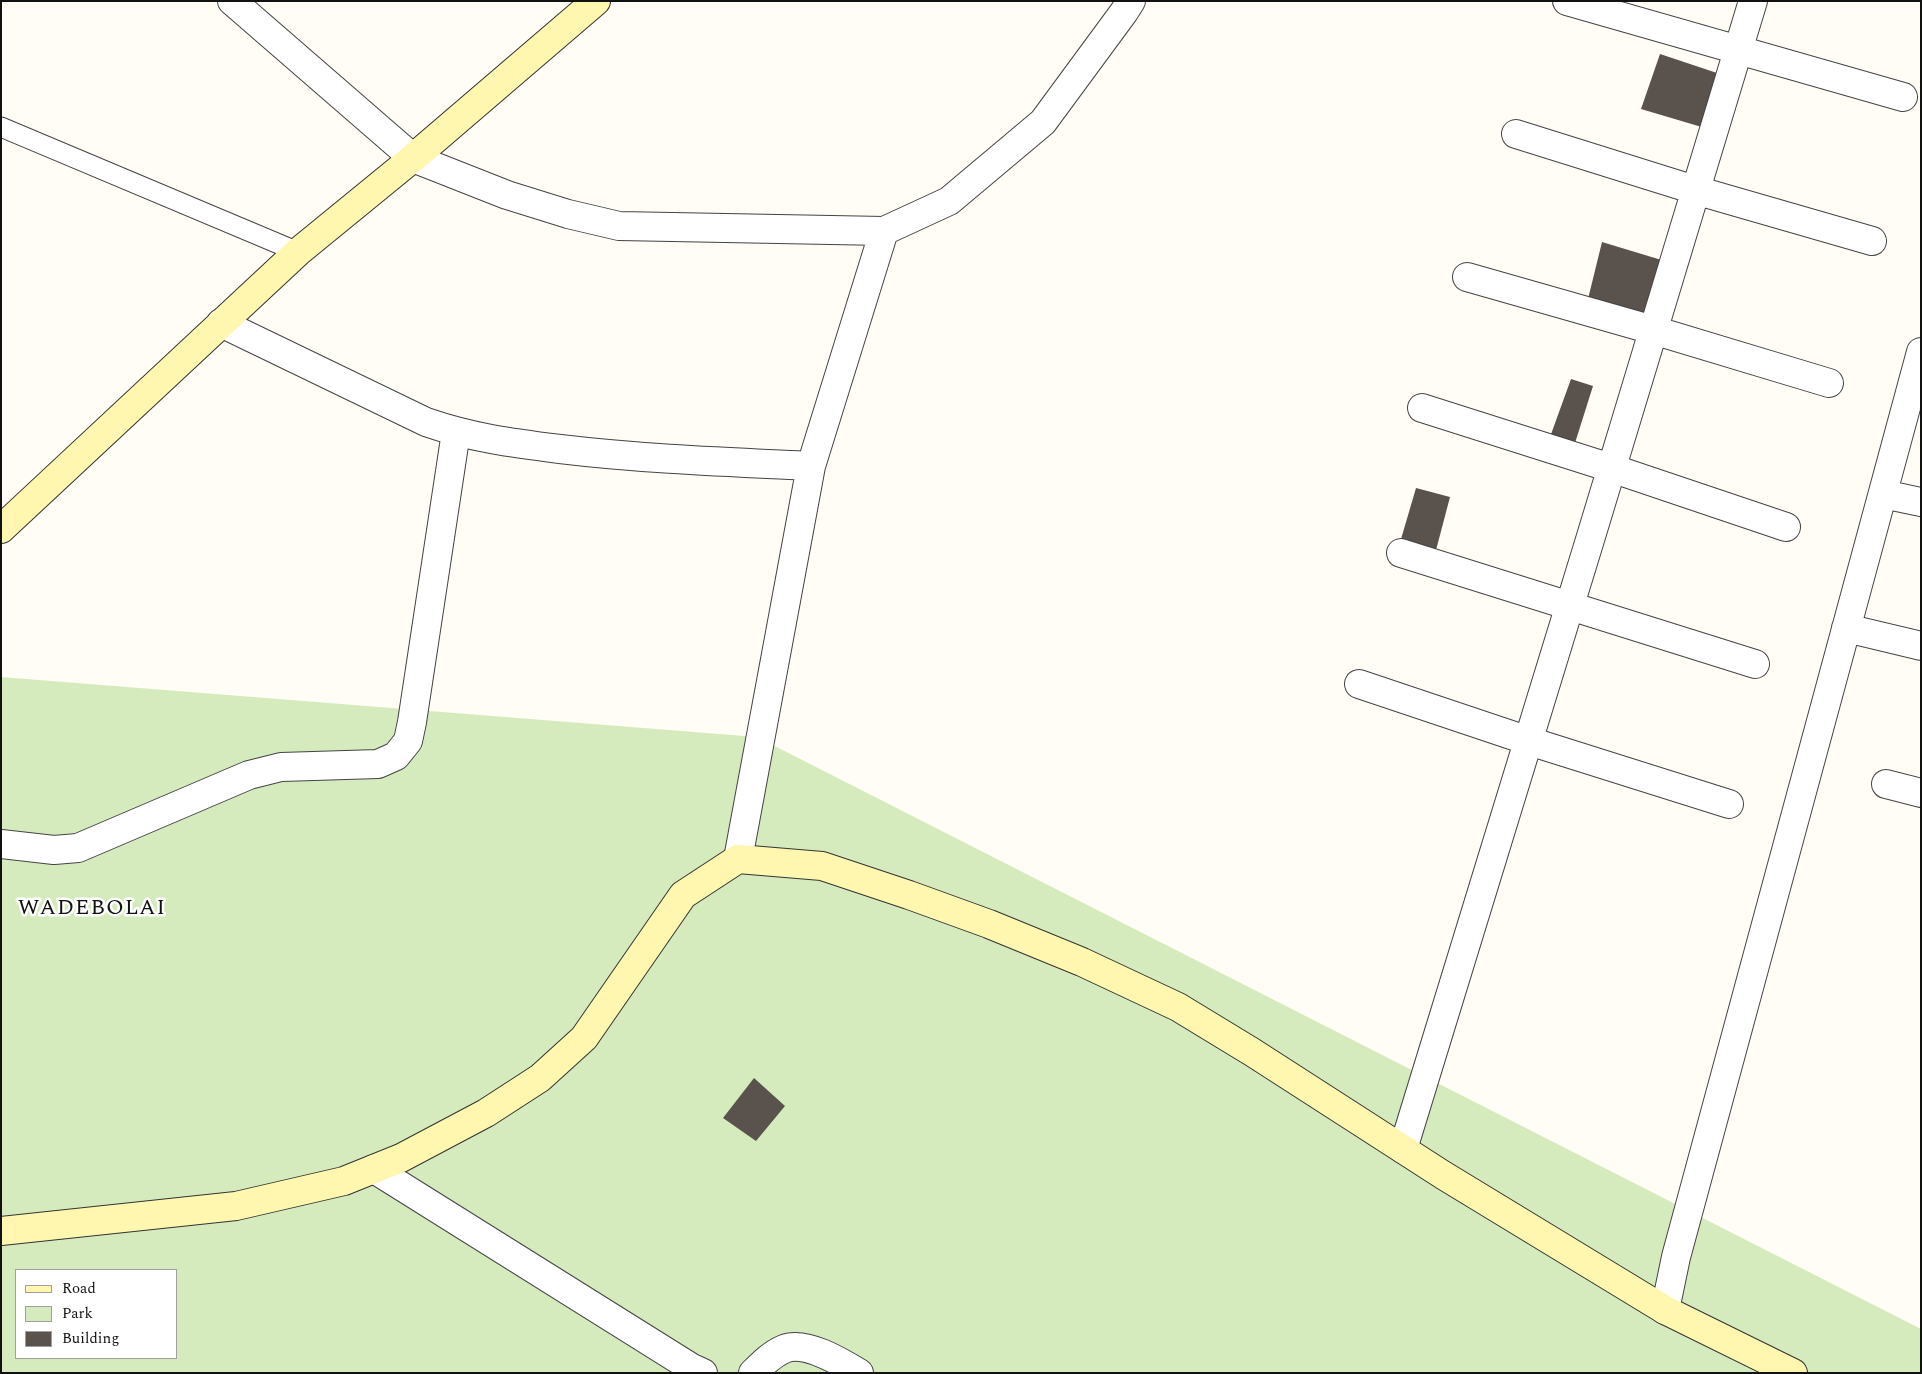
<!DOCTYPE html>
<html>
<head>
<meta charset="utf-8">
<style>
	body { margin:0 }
	#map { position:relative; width:1922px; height:1374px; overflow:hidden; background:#fffdf5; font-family:Spectral,serif }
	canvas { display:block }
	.frame { position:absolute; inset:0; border:2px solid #111; pointer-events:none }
	.legend { position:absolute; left:15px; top:1269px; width:162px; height:90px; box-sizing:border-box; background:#fff; border:1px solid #a0a0a0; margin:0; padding:6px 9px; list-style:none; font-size:15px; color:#111 }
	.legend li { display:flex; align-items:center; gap:10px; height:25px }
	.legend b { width:25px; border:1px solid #a0a0a0 }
</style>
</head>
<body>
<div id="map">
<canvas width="1922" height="1374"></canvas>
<div class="frame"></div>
<ul class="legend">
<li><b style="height:6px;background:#fff6b0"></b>Road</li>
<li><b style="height:14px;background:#d5ebbd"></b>Park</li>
<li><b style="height:14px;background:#5a524d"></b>Building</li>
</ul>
</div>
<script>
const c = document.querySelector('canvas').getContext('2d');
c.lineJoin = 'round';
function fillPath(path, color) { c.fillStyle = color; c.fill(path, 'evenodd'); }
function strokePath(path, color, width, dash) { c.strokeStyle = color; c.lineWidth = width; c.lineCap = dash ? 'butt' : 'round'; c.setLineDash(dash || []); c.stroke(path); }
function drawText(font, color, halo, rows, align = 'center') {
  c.font = font + ' Spectral,serif'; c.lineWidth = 5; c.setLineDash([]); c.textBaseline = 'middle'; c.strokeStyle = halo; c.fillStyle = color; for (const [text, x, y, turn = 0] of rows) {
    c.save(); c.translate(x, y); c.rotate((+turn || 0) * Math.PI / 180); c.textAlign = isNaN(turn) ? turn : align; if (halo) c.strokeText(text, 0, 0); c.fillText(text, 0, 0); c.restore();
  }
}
const green = new Path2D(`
	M1,677L757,737L1921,1329V1373H1ZM16,1270H176V1358H16Z`);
const building = new Path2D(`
	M1660,54L1723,75L1705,128L1641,109Z
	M1602,242L1668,262L1653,316L1588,299Z
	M1571,379L1593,386L1575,443L1550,437Z
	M1416,488L1450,497L1435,554L1399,546Z
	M754,1078L785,1106L756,1141L723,1118Z`);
const lane = new Path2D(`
	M1,127L298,252`);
const street = new Path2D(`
	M232,1L413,158L507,195L568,214L619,226L884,231L949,201L1043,122L1124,12L1131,1
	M1567,1L1903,97
	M1516,134L1695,190L1872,241
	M1467,277L1653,330L1829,383
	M221,323L426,422C472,438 512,443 560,449C643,459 727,462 811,466
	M1422,408L1611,468L1786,527
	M1883,494L1921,502
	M1401,553L1755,664
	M1846,628L1921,646
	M1359,684L1529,741L1729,804
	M1886,784L1921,793
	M1,844L54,850L78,848L249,775L281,767L378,764L396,756L408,741L412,722L456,432
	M738,859L811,466L884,231
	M1403,1149C1521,767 1638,384 1753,1
	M374,1169L692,1368L703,1373
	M1665,1310L1676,1257L1921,352
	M753,1373C762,1364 772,1354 784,1349C805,1340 841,1362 859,1373`);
const secondary = new Path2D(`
	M1,529L298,252L413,158L596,1
	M1,1231L236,1206L344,1181L401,1158L486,1113L540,1078L584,1038L683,895L738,859L822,866L909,895L989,924L1082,962L1178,1007L1252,1052L1443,1175L1665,1310L1793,1373`);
const quarterNames = [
	["WADEBOLAI",92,910]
];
fillPath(green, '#d5ebbd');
fillPath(building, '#5a524d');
strokePath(lane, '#444', 21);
strokePath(street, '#444', 30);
strokePath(secondary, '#333', 30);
strokePath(lane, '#fff', 19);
strokePath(street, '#fff', 28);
strokePath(secondary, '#fff6b0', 28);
c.letterSpacing = '1px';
drawText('22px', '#111', '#fff', quarterNames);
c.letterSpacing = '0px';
</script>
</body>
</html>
